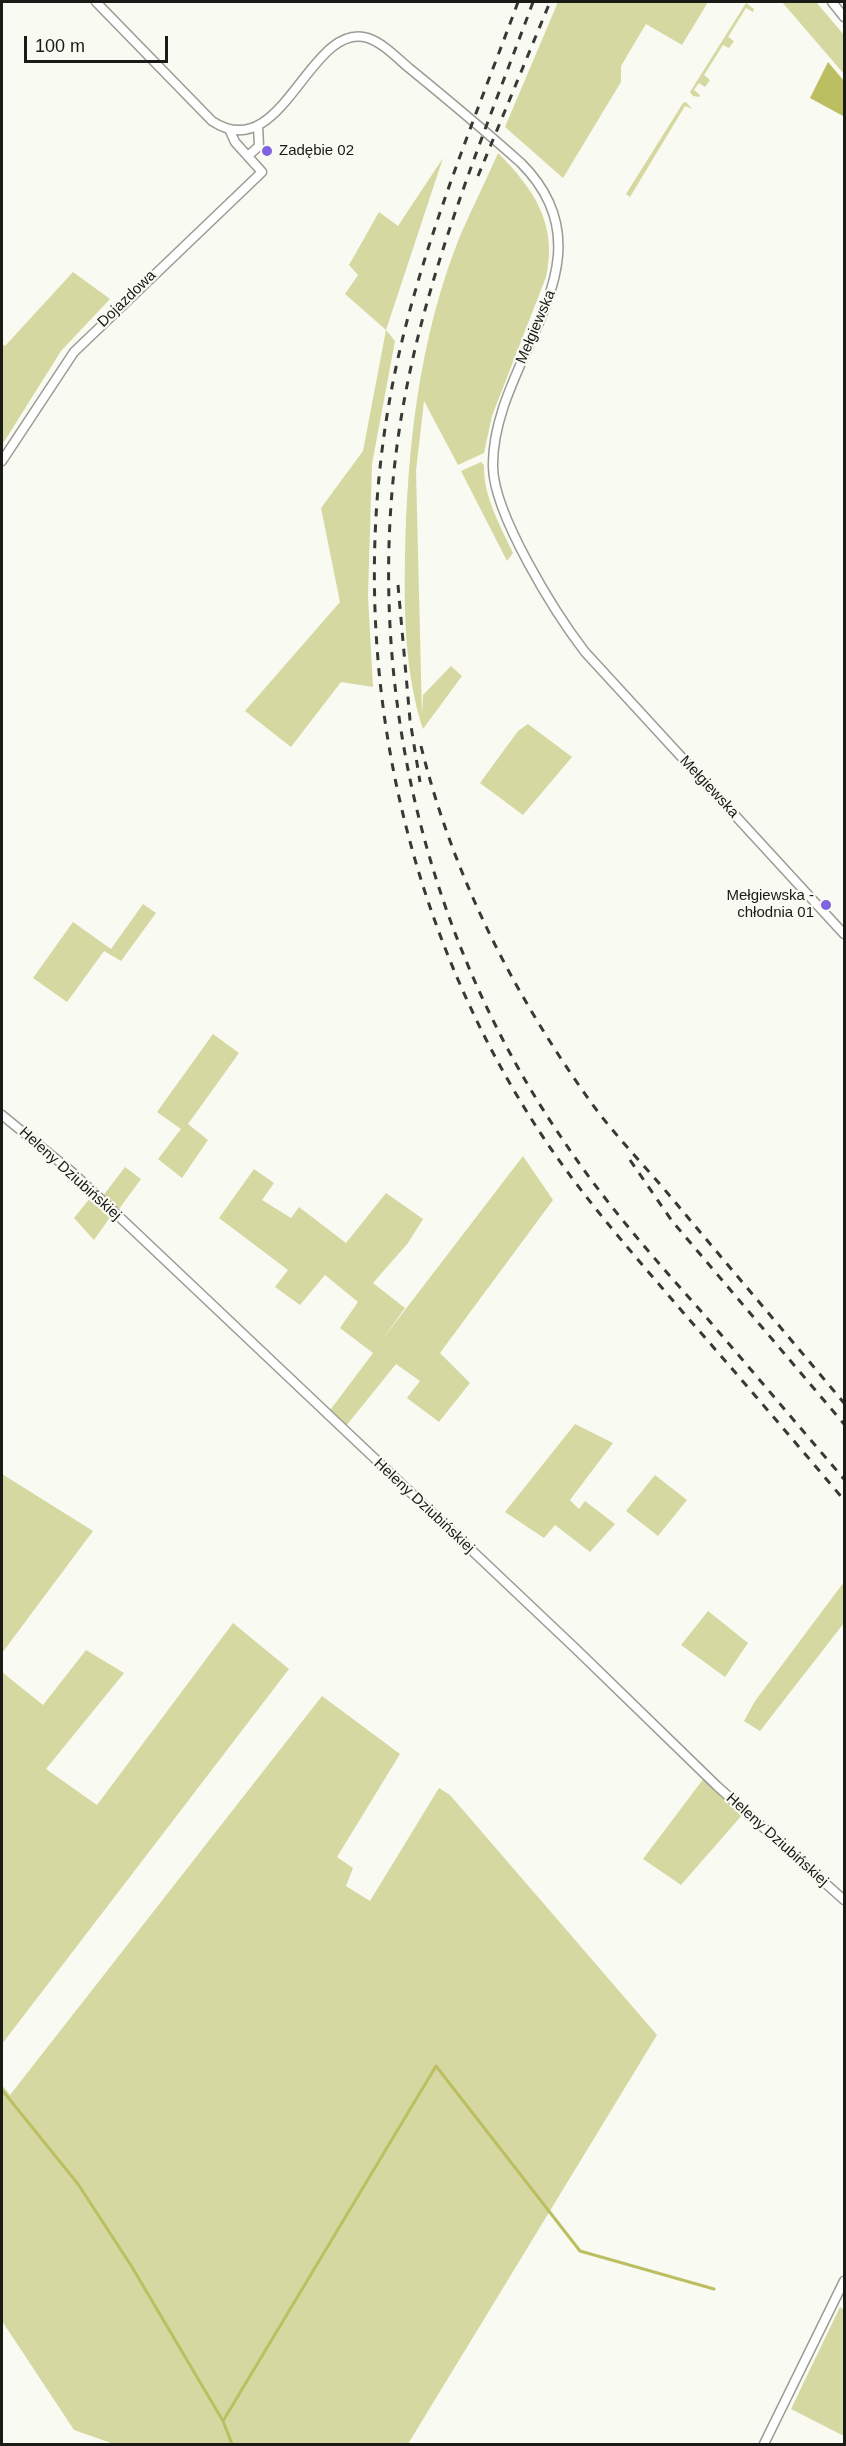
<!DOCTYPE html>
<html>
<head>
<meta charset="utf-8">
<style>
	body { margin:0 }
	#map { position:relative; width:846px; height:2446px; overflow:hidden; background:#f9faf2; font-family:Arial,sans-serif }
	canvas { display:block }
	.frame { position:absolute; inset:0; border:3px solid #1a1a17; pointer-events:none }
	.scale { position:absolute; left:24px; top:36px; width:144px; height:27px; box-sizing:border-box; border:3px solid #1a1a17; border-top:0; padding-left:8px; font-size:18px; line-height:21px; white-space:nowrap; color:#1a1a17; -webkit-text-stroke:4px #f9faf2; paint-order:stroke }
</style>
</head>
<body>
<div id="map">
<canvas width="846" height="2446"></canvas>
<div class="frame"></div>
<div class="scale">100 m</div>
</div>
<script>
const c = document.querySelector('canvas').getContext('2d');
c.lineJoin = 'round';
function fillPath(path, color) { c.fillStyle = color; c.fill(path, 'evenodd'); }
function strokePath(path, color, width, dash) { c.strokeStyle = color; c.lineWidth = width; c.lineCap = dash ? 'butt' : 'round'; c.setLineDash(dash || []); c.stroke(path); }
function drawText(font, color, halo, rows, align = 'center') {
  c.font = font + ' Arial,sans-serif'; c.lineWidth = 4.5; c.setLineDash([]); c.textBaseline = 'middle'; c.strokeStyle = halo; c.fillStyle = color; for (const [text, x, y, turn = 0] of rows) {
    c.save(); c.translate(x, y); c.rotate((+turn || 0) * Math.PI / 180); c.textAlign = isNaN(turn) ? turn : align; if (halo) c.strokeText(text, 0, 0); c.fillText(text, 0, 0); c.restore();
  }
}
const green = new Path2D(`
	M558,2H708L682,45L646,24L621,66V82L563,178L505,127Z
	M782,2H816L844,35V74Z
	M746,3L754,9L753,12L746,8L728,37L734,41L729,48L723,45L704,75L710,80L705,87L699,83L694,90L700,95L699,97L693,96L690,92Z
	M686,102L692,109L685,106L630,197L626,194L683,103Z
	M498,153C534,189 558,225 546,277L492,416L484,453L458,465L424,401L416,471L422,715L423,695L451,666L462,676L423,729C405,674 404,614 405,557C407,448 419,338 460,236C472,208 486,181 498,153Z
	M443,158L386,330L395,341L372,464L368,596L373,687L341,682L291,747L245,711L340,602L321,508L363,451L386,330L345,294L358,275L349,265L379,212L398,226Z
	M73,272L110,299L61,351L2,445V344L5,346Z
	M481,462L484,465C483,496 500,525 513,553L507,561L461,471Z
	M528,724L572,757L523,815L480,783L518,731Z
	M143,904L156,913L121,961L104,951L67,1002L33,978L73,922L111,949Z
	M213,1034L239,1053L188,1124L208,1140L182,1178L158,1159L181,1129L157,1112Z
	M523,1156L553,1200L440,1353L470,1383L439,1422L407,1398L420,1381L396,1364L346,1426L328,1413L373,1353L340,1328L358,1302L325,1275L300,1305L275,1287L288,1270L219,1218L254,1169L274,1183L262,1200L291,1218L299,1207L346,1243L386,1193L423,1219L408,1243L373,1283L405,1308L382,1340Z
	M125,1167L141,1179L119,1209L103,1196Z
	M91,1197L111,1216L94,1240L74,1218Z
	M575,1424L613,1443L570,1500L579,1509L585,1501L615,1524L590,1552L555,1525L544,1538L505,1512Z
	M2,1474L93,1531L2,1653Z
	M655,1475L687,1500L658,1536L626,1511Z
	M844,1582V1623L760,1731L744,1721L755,1701Z
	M708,1611L748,1643L725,1677L681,1645Z
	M233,1623L289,1669L2,2044V1672L43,1705L86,1650L124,1673L46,1769L97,1805Z
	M322,1696L400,1754L337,1857L353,1868L346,1886L370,1901L439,1788L450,1795L657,2035L408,2444H114L74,2430L2,2321V2085L10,2095Z
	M704,1778L743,1814L681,1885L643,1859Z
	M840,2307L844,2310V2436L791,2409Z`);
const water = new Path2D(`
	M828,62L844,81L843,116L810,98Z`);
const stream = new Path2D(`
	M2,2090L78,2184L132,2267L223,2421L436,2066L580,2251L714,2289
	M223,2421L232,2444`);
const street = new Path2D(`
	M96,2L212,121C283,168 309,20 368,38C383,43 397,58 409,68C447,99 484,130 521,163C620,262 491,359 493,467C494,515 555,613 585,652L844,934
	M832,2L844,17
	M248,156L259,146L258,126
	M2,461L74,352L262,172L235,142L230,131
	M2,1115L72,1172L576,1649L717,1786L844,1900
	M764,2444L844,2281`);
const rail = new Path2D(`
	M518,2C477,113 430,225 402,341C336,613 390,908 545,1140C586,1201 634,1255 681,1310C736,1373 790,1436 844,1500
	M533,2C488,124 436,247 409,376C354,636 412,918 561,1137C602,1199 651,1255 700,1310C748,1366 796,1423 844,1479
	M478,176L550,2
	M398,585L410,720L420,782
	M421,746C453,876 513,993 590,1101C615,1136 647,1168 675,1202C731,1269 788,1336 844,1403
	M630,1160L672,1221L844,1424`);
const markers = [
	[267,151,6,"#7f63df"],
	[826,905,6,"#7f63df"]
];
const poiNames = [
	["Zadębie 02",279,151],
	["Mełgiewska -",814,896,"right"],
	["chłodnia 01",814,913,"right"]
];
const streetNames = [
	["Dojazdowa",127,299,-44],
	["Mełgiewska",536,327,-67],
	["Mełgiewska",709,787,47],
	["Heleny Dziubińskiej",70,1174,42],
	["Heleny Dziubińskiej",424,1506,43],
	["Heleny Dziubińskiej",777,1840,42]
];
fillPath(green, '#d6d8a1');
fillPath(water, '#bcbf61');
strokePath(stream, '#bcbf61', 3);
strokePath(street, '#9b9c95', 11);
strokePath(street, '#fff', 8);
strokePath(rail, '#383834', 3, [8, 8]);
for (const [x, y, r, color] of markers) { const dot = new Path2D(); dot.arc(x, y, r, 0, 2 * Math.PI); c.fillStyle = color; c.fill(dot); strokePath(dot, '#f9faf2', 2); }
drawText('15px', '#1a1a17', '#f9faf2', poiNames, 'left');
drawText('15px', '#1a1a17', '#f9faf2', streetNames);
</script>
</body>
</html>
